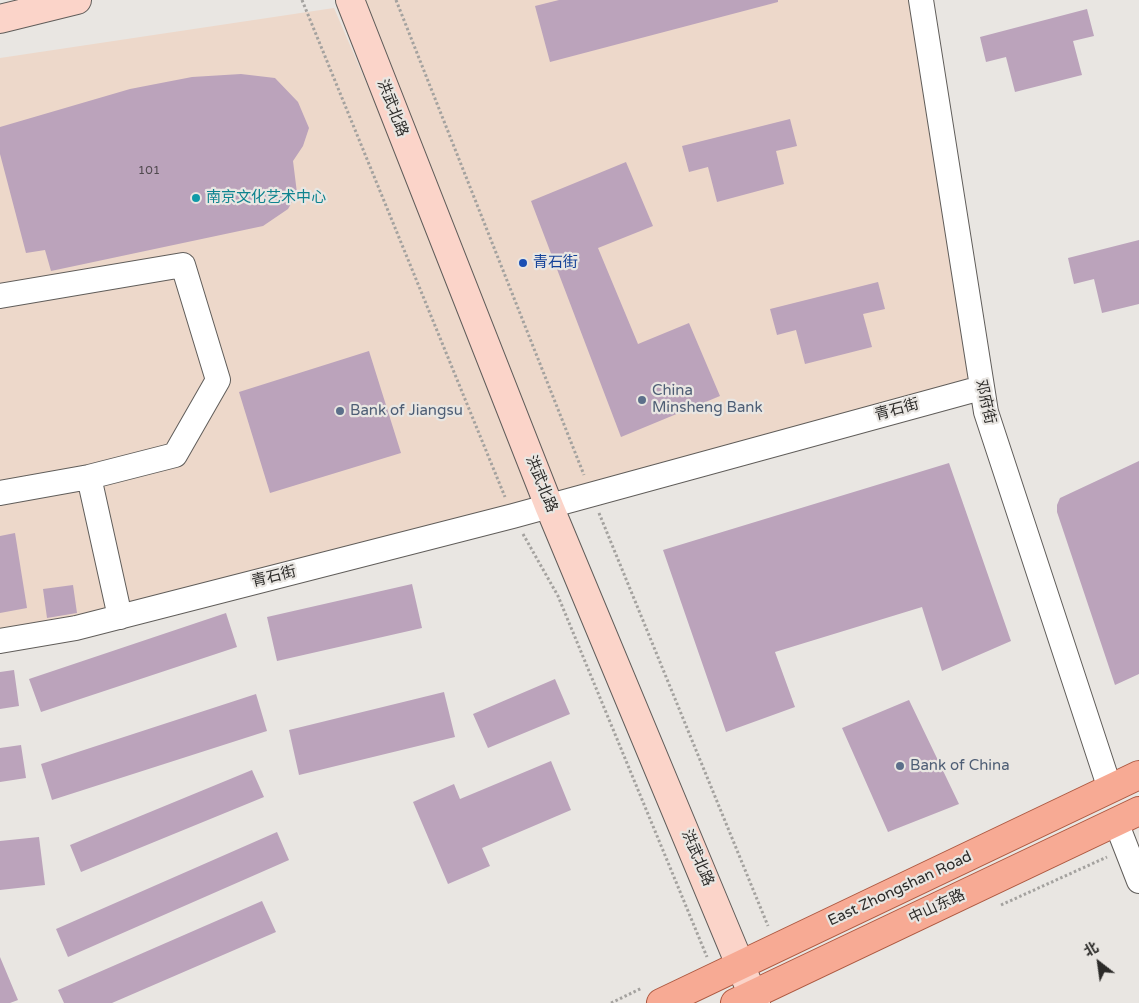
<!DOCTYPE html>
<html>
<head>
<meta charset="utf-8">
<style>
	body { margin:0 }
	#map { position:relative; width:1139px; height:1003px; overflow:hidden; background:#e9e6e2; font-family:"Varela Round","Noto Sans SC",sans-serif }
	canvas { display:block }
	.north { position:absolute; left:1074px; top:938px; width:50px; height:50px; -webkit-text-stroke:4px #e9e6e2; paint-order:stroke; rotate:330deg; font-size:14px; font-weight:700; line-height:20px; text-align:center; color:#2c2b29 }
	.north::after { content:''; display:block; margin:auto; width:18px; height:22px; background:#2c2b29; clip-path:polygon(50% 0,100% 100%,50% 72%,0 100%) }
</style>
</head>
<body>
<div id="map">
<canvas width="1139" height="1003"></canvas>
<div class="north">北</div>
</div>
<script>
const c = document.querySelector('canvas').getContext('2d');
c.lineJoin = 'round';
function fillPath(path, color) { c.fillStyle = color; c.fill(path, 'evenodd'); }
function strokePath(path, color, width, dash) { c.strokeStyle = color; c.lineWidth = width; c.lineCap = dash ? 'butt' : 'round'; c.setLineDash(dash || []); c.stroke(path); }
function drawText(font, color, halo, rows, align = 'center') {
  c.font = font + ' "Varela Round","Noto Sans SC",sans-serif'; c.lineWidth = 4.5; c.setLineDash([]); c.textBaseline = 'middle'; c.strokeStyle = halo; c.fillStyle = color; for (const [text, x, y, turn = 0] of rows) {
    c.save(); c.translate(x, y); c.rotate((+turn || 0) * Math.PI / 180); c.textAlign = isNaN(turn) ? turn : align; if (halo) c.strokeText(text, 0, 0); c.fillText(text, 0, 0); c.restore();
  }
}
const commercial = new Path2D(`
	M350,0H924L981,388L0,641V58L334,8L540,485Z`);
const building = new Path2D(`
	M559,0H778V2L550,62L535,6Z
	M1087,9L1094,36L1073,41L1082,75L1015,92L1006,57L986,62L980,37Z
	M241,74L275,78L298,102L309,128L303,146L293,161L297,193L288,209L263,226L51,271L45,250L26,253L0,154V127L130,89L192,77Z
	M790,119L797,146L776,151L784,184L717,202L708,167L689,172L682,146Z
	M626,162L653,226L598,248L638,344L689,323L720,396L621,437L531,201Z
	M1139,240V304L1102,313L1094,279L1074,284L1068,258Z
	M878,282L885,309L863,314L872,347L805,364L796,330L777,335L770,309Z
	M369,351L401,453L270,493L239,392Z
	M1139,461V674L1115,685L1057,512V505L1060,498Z
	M949,463L1011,641L942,671L922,607L775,652L795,707L726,732L663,550Z
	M15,533L27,608L0,613V536Z
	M412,584L422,628L277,661L267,617Z
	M73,585L77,613L47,618L43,589Z
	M226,613L237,647L41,712L29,679Z
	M14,670L19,706L0,709V672Z
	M555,679L570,714L488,748L473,714Z
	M444,692L455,737L299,775L289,730Z
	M256,694L267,731L52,800L41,764Z
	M909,700L959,804L888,832L842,728Z
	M21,745L26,778L0,782V748Z
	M551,761L571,810L482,848L490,866L448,884L413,802L454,784L460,799Z
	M252,770L264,797L81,872L70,845Z
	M277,832L289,860L68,957L56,929Z
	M39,837L45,885L0,890V841Z
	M262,901L276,932L112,1003H64L58,990Z
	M0,957L18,1000L10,1003H0Z`);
const path = new Path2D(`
	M302,0L505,497
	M396,0L584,475
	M599,513L768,926
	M523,534L558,596L707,957
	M1001,905L1107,857
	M611,1003L642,988`);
const street = new Path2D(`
	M921,0L986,412L1110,789
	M0,296L183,265L218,380L175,455L89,477L0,493
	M89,477L120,617
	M0,641L76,628L513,516L981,388
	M1116,822L1139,881`);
const secondary = new Path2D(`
	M350,0L549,506L756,1003
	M0,19L77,0`);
const primary = new Path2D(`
	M661,1003L1139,775
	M735,1003L1139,811`);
const markers = [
	[196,198,5,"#0f9aa8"],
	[523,263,5,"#1a4fb4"],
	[642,400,5,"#5c6f8a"],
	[340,411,5,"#5c6f8a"],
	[900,766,5,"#5c6f8a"]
];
const numberNames = [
	["101",149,171]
];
const streetNames = [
	["洪武北路",392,108,69],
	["邓府街",985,402,77],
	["青石街",897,410,-15],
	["洪武北路",541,484,68],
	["青石街",274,577,-14],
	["洪武北路",697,858,67],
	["East Zhongshan Road",900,889,-25],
	["中山东路",937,907,-25]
];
const cultureNames = [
	["南京文化艺术中心",206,198]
];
const transitNames = [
	["青石街",533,263]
];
const serviceNames = [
	["China",652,391],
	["Minsheng Bank",652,408],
	["Bank of Jiangsu",350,411],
	["Bank of China",910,766]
];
fillPath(commercial, '#edd8ca');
fillPath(building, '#bba3bb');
strokePath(street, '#605d5a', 26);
strokePath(secondary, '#605d5a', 30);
strokePath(primary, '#ac5840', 30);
strokePath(path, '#a4a29f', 3, [2.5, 2.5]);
strokePath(street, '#fff', 24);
strokePath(secondary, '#fbd4c9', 28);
strokePath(primary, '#f7aa94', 28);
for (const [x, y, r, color] of markers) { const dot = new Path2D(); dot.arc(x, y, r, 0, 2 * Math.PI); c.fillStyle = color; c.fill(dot); strokePath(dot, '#e9e6e2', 2); }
drawText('12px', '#50494e', null, numberNames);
drawText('15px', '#2c2b29', '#e9e6e2', streetNames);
drawText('15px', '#0d838f', '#e9e6e2', cultureNames, 'left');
drawText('15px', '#164399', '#e9e6e2', transitNames, 'left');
drawText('15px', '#4e5e75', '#e9e6e2', serviceNames, 'left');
</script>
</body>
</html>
